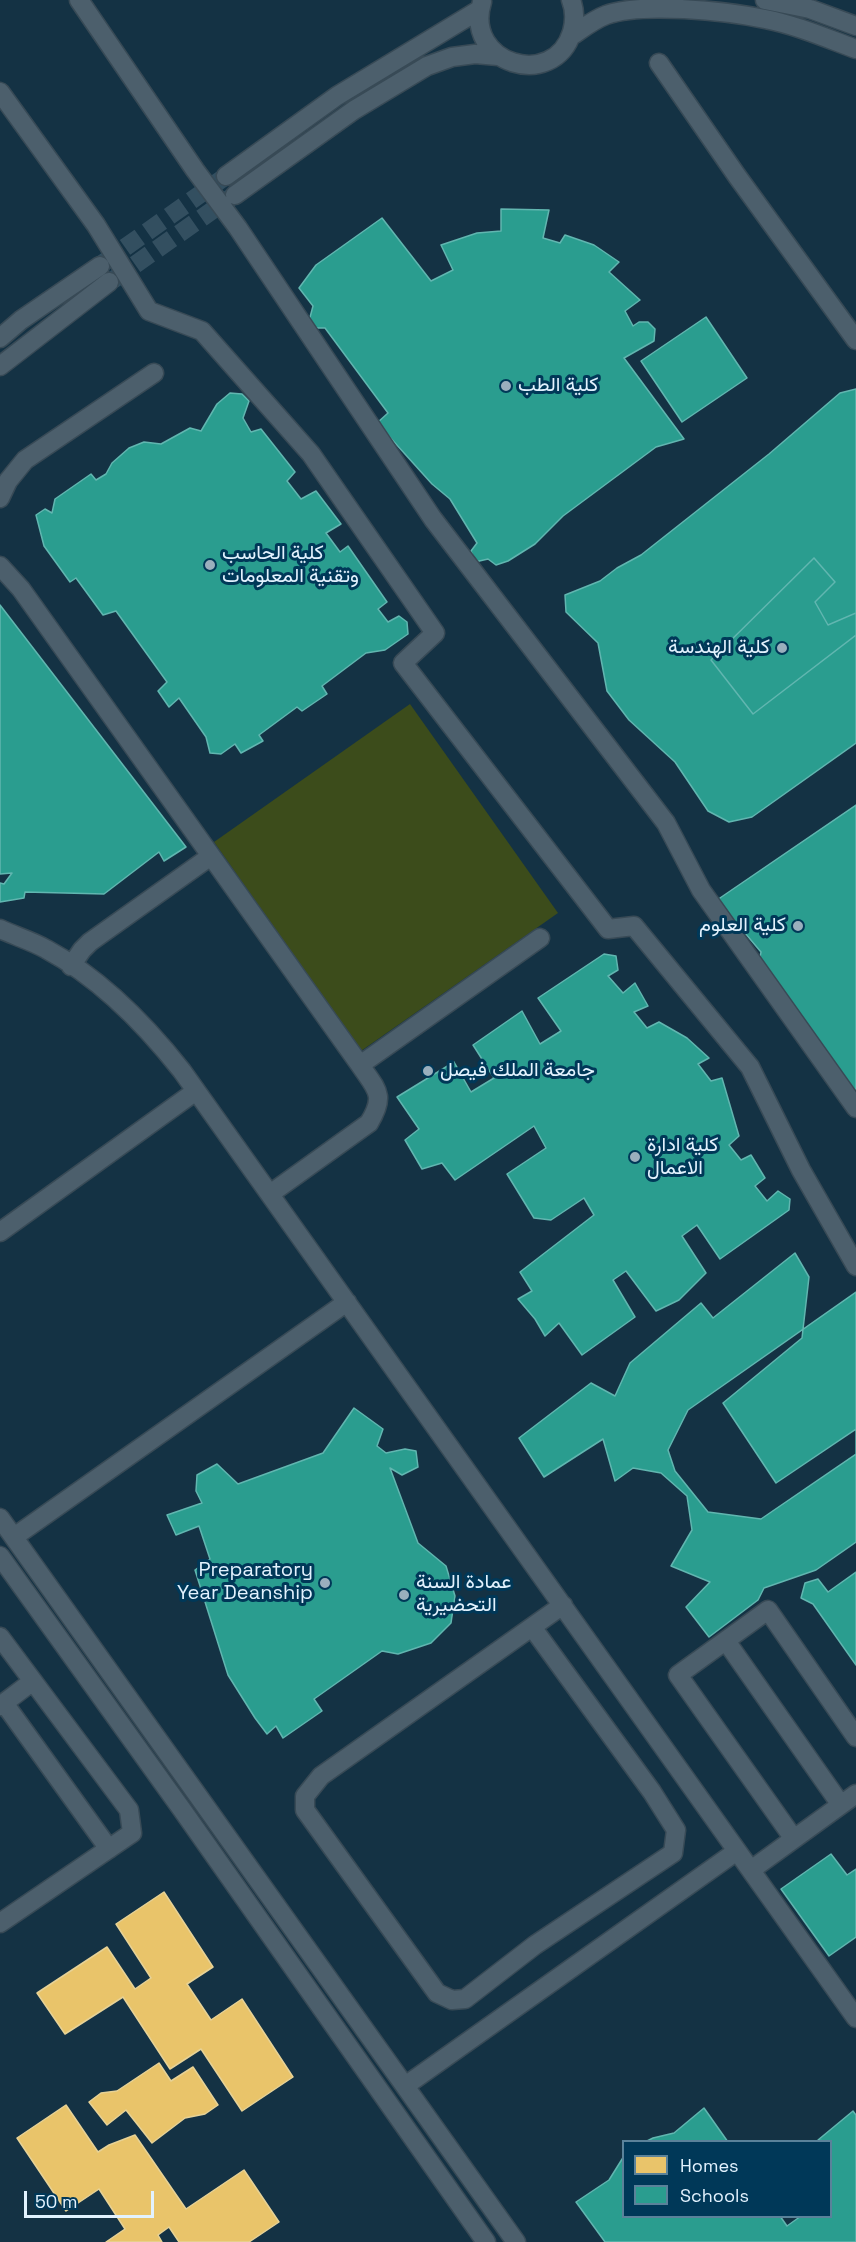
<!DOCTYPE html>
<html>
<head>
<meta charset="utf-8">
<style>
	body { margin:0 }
	#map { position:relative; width:856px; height:2242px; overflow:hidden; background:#143244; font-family:"Space Grotesk",sans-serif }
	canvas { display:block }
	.legend { position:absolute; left:622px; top:2140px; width:210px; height:78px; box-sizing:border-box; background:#003858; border:2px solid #5a829a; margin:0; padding:8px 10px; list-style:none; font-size:18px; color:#e2f2fe }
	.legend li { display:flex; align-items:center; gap:12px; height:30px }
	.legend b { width:30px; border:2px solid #5a829a }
	.scale { position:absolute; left:24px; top:2191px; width:130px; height:27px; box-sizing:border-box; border:3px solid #e2f2fe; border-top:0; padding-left:8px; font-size:18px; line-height:21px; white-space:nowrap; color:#e2f2fe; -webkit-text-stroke:4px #003858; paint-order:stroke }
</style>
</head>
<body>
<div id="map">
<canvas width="856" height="2242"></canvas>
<ul class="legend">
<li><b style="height:16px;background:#e9c46a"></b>Homes</li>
<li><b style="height:16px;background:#2a9d8f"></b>Schools</li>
</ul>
<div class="scale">50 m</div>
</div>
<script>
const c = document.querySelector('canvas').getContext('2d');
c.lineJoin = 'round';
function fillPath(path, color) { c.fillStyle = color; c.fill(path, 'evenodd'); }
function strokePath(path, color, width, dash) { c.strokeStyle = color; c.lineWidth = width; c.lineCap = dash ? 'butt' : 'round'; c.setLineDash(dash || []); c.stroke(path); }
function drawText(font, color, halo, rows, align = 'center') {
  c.font = font + ' "Space Grotesk",Vazirmatn,sans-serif'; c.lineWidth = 6; c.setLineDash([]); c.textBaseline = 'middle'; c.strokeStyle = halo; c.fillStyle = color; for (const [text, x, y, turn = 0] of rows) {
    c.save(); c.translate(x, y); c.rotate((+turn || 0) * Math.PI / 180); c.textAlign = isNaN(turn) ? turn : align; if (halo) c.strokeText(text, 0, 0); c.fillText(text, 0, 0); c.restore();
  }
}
const green = new Path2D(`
	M410,704L558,913L361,1051L214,842Z`);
const homes = new Path2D(`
	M164,1892L213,1967L187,1984L211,2020L242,1999L293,2077L242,2111L201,2049L170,2069L123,1997L65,2034L37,1993L107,1947L135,1989L151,1978L116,1924Z
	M159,2063L171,2081L193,2067L218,2105L205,2114L185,2118L152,2143L126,2110L107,2125L89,2102L101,2093L117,2091Z
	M66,2105L98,2152L109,2145L135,2135L186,2209L244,2170L279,2222L249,2242H179L169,2227L158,2235L162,2242H106L125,2229L99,2189L66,2211L17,2138Z`);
const schools = new Path2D(`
	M501,209L549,210L543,238L560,243L565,235L594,245L619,262L609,272L640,300L625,311L633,326L639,322H648L655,329L654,341L624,358L684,439L656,447L563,516L535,544L508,561L496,565L488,559L475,562L471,551L477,543L450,499L432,484L377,423L388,413L325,328H315L309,321L313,306L299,288L316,265L382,218L431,281L453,270L441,245L477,233L501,231Z
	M706,317L747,378L682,422L641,361Z
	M856,389V613L828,625L815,602L835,582L814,558L711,660L753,714L856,635V743L752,817L729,822L708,811L675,762L629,720L607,691L598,643L566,612L565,595L600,581L617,568L641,555L769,454L840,393Z
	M230,393L242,394L249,401L243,418L251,432L261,429L295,472L287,481L301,499L316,491L341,524L326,533L340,552L348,546L387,602L378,609L388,622L399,616L407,622L408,634L385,650L366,653L322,686L327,694L302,711L297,707L259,735L263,741L241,753L235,744L221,754L210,753L206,737L179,698L169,707L158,691L167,682L116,611L103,615L76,578L70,582L44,546L36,515L45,509L52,513L55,499L91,474L96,480L106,474L112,463L129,448L144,442L161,444L190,428L201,431L217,404Z
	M814,558L835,582L815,602L828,625L856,613V635L753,714L711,660Z
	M0,605L186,847L164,861L159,852L104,894L25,892L24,898L0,902V883L4,884L12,873L0,874Z
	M856,805V1092L759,962L761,952L717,900Z
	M604,954L616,956L618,970L608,976L623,993L635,983L648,1006L634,1012L647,1028L659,1022L687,1038L709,1058L698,1064L711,1081L722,1078L739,1136L729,1145L741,1160L751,1155L765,1178L755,1186L767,1201L778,1191L790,1199L789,1210L720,1259L697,1225L682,1236L706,1273L679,1300L656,1311L626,1271L613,1280L635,1317L582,1355L559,1323L545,1336L535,1319L518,1299L532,1291L520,1272L594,1215L584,1198L551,1220L534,1218L507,1174L546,1148L534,1126L455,1180L442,1163L422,1169L405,1140L419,1129L397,1097L454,1062L471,1092L494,1078L473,1045L522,1011L540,1044L561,1031L538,998Z
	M795,1253L809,1277L802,1338L723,1403L776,1483L856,1429V1542L816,1570L764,1588L758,1600L709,1637L686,1607L710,1582L671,1566L692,1530L687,1496L661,1473L633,1468L615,1481L603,1439L544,1477L519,1438L591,1383L615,1396L630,1363L701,1303L713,1318Z
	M856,1292V1454L761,1519L708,1512L675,1471L668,1450L688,1410Z
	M354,1408L383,1429L377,1446L386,1453L405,1449L416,1451L418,1467L402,1475L390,1468L418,1543L446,1566L455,1596L451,1623L431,1643L398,1654L382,1651L314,1699L322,1711L283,1738L276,1726L267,1734L255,1718L228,1675L195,1570L210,1559L199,1526L176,1535L167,1515L202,1503L196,1491L197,1475L217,1464L238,1484L323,1453Z
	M856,1572V1665L813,1604L801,1598L805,1583L818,1579L828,1592Z
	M831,1854L847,1875L856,1869V1937L829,1956L781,1889Z
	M704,2108L728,2142H645L653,2138L674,2133Z
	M853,2111L856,2115V2242H605L576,2202L609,2180L624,2156V2216H780L787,2226L801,2216H830V2142L818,2140Z`);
const minorTunnel = new Path2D(`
	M103,263L226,176
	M113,280L233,196`);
const minor = new Path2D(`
	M79,0L195,170L238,228L433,519L666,823L701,890L856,1108
	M765,0L810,9L856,26
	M482,2C463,64 554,91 572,32C575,21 575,10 571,0
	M571,36C582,29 593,20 606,15C642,2 726,11 765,19C796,25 826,38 856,49
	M659,63L737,176L856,340
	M0,92L96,225L149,311L202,331L311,454L435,633L403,663L608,929L634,926L750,1067L801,1170L856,1266
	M226,176L337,96L479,10
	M235,195L354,110L427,66L452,57L475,54L498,56
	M0,338L21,320L100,266
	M0,366L109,282
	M0,498L8,481L25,460L154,373
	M0,566L21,589L360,1065C377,1090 386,1095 369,1123L270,1194
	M0,929C15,936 32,941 46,949C100,978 145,1024 182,1071L856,2018
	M71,966L82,950L90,942L211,856
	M360,1065L540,938
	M0,1232L196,1091
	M0,1518L516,2242
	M14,1537L347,1302
	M0,1556L183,1811L486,2242
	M532,1627L652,1792L676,1830L673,1853L535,1945L465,1999L452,2000L437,1993L305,1810V1796L321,1776L563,1605
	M0,1637L129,1810L132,1833L0,1923
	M726,1641L841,1805
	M4,1703L109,1849
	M0,1706L33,1681
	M794,1839L678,1675L768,1610L856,1737
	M751,1870L856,1794
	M405,2086L737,1851`);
const markers = [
	[506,386,6,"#9aafbd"],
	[210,565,6,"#9aafbd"],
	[782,648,6,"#9aafbd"],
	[798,926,6,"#9aafbd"],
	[428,1071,6,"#9aafbd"],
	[635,1157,6,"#9aafbd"],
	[325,1583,6,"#9aafbd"],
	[404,1595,6,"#9aafbd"]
];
const poiNames = [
	["كلية الطب",518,386],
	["كلية الحاسب",222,554],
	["وتقنية المعلومات",222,577],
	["كلية الهندسة",770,648,"right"],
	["كلية العلوم",786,926,"right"],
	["جامعة الملك فيصل",440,1071],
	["كلية ادارة",647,1146],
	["الاعمال",647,1169],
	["Preparatory",313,1571,"right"],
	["Year Deanship",313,1594,"right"],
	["عمادة السنة",416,1583],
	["التحضيرية",416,1606]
];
fillPath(green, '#3c4c1b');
fillPath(homes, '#e9c46a');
strokePath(homes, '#e7d296', 1.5);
fillPath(schools, '#2a9d8f');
strokePath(schools, '#61b6b0', 1.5);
strokePath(minorTunnel, '#334f60', 18, [18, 9]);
strokePath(minor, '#384a56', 21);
strokePath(minor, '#4c5f6c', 18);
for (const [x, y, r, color] of markers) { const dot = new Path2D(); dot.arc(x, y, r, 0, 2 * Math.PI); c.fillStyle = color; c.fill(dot); strokePath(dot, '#003858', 2); }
drawText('20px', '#e2f2fe', '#003858', poiNames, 'left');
</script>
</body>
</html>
